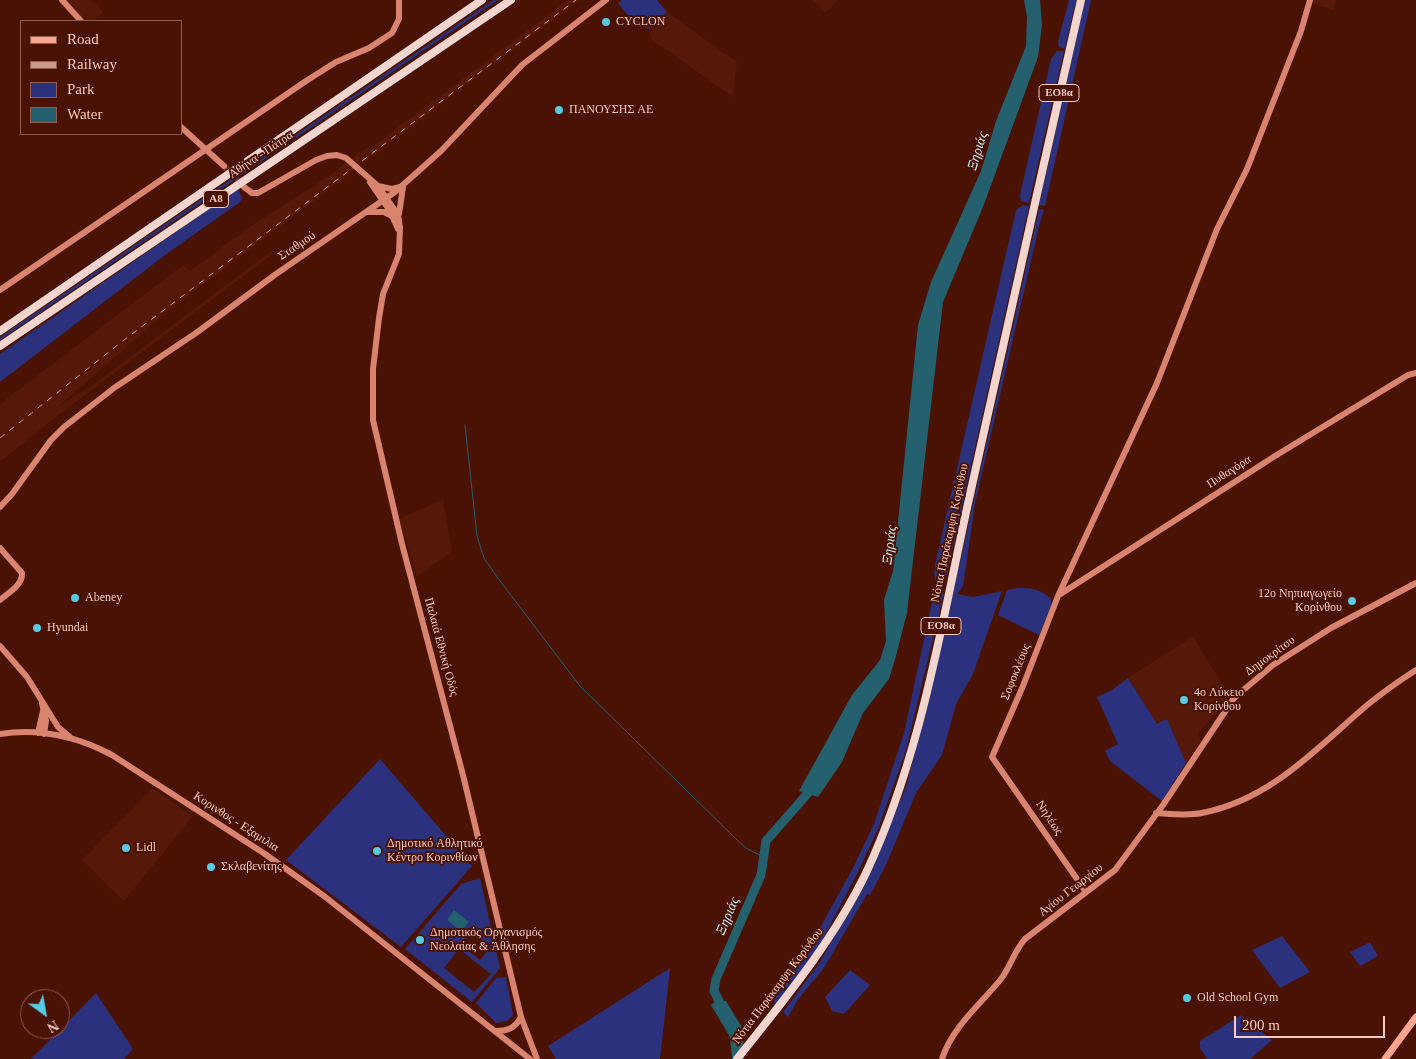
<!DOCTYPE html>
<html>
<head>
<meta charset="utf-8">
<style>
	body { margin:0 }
	#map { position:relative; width:1416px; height:1059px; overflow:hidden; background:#491205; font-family:"Times New Roman",serif }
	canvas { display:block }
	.legend { position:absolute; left:20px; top:20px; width:162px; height:115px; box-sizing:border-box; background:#491205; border:1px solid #8f5c4f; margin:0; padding:6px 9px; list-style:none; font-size:15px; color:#f9cbbf }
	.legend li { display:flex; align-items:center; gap:10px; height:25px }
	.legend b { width:25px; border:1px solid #8f5c4f }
	.north { position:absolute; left:20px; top:989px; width:50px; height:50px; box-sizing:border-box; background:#491205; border:1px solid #8f5c4f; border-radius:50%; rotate:148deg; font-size:14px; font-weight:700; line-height:20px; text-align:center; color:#f9cbbf }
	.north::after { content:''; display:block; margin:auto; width:18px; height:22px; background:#57c9e2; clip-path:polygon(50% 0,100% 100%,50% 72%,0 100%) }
	.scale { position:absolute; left:1234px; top:1016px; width:151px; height:22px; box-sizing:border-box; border:2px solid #f9cbbf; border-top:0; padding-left:6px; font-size:15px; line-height:18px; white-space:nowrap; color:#f9cbbf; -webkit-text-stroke:4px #491205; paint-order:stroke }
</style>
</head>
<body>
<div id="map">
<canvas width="1416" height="1059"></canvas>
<ul class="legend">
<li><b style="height:6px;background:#fca58e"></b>Road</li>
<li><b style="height:6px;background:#cb9a8e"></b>Railway</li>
<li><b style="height:14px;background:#2c317d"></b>Park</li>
<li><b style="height:14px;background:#24606d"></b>Water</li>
</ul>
<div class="north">N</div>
<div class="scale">200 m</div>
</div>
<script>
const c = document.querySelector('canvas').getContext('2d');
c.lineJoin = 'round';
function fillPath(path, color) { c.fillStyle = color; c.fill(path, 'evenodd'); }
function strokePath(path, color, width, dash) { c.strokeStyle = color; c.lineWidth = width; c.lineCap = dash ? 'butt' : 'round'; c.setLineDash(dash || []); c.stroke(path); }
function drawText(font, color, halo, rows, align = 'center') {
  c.font = font + ' "Times New Roman",serif'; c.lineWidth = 4; c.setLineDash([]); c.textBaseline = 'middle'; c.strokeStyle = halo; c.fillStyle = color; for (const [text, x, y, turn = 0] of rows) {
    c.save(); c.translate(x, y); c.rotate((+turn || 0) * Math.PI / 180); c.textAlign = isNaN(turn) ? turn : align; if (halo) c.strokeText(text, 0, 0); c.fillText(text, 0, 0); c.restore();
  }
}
const built = new Path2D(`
	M65,0H92L103,12L94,21H85Z
	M568,0H579L165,313L58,407L98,381L271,251L273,254L61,413L0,462V404L183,265L190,271L248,228L326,178L369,146L372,147Z
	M812,0H837L826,13Z
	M1312,0H1336L1334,10L1311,4Z
	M667,12L737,62L733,97L651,39L649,29Z
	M443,499L452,551L417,577L399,519Z
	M1193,636L1228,695L1226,705L1220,708L1198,734L1201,741L1186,763L1168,721L1166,719L1157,724L1128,678Z
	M152,788L193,816L124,901L82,860Z`);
const green = new Path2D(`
	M493,0H498L0,340V337Z
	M622,0H657L667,12L649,29C635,24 627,15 618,3Z
	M1069,0H1076L1065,49L1059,47L1058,42Z
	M1085,0H1091L1045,206L1039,205Z
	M1057,51H1064L1029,203L1021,201L1020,195L1051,59Z
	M238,189L242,198L240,202L165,255L0,382V354Z
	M1023,205L1029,206L944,587C933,584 934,575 935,565L1016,210Z
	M1039,209L1044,210L1039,226L975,504L963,586L957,594L973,597L1002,591L973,674L956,704L942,755L916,793L886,865L870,895L867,894L824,968L799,998L788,1017L783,1012L820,962L846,915L869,872L906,787L930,696Z
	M1018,588C1031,588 1041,589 1051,599V605L1039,635L998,615L1007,590Z
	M940,592L944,593L906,750L878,829L858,872L817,950L776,1005L771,995L773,990L815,937L853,868L874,824L904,733L933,597Z
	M1128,678L1157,724L1166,719L1168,721L1186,763L1162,801L1110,761L1105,751L1118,744L1097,697L1112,690Z
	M380,759L472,866L401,947L286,860Z
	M480,878L500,968L472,1002L405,949L461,884ZM471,933L490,948L480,960L461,945ZM459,949L491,974L474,992L444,968Z
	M1282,936L1310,972L1280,988L1252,950Z
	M1370,942L1378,956L1360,966L1350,952Z
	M670,968L660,1059H556L548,1046Z
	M850,970L870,985L844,1014L832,1011L825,997Z
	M506,977L513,1015L507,1021L496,1023L476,1003L496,978Z
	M96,993L133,1049L124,1059H31Z
	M1241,1015L1272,1040L1250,1059H1207L1200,1048V1041Z`);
const water = new Path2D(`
	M1024,0H1040L1042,25L1038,57L983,207L943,302L907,613L896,656L889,679L863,713L842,762L818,797L799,791L852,695L880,660L886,641L884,600L893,571L918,325L931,282L981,171L996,121L1026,46L1027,17Z
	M454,910L469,922L461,931L447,920Z
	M718,1000L726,1001L743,1029L744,1059H732L730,1037L711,1005Z`);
const stream = new Path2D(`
	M465,425L477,536L484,558L497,577L580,686L737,840L746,848L765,858`);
const river = new Path2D(`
	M723,1009L714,991L716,979L761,875L766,841L815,785`);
const secondaryTunnel = new Path2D(`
	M224,166L242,185`);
const secondary = new Path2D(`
	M62,0L81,21
	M181,127L224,166
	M370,182L390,211L398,229
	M378,186L392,189L400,187
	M244,187L252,193H258L316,160L327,156L337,155L346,158L378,186L398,215L400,227L399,254L383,294L379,318L373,369V420L402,544L463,775L521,1017L537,1059
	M367,212H384L392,216
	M399,214L403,187
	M0,290L306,81L336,62L369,48L392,33L399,19V0
	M0,507L12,494L51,440L64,427L114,388L196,333L276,274L395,192L441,151L522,65L606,0
	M0,548L22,573C23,585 8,593 0,600
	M1059,595L1275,456L1408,375L1416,373
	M0,646L27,677L58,727L70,737
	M42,703L46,721L44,734
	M38,733L43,711
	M0,734C39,728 78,737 112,755L265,854L324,896L530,1059
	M1156,813C1171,814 1187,816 1202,813C1270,800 1316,749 1366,706C1382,693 1399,681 1416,670
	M1086,892L992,757L1023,686L1058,596L1157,383L1217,229L1247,169L1301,31L1310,0
	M496,1031C508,1031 515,1028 521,1017
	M942,1059C952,1027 981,1004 1001,979C1011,966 1014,951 1025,939L1115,870L1163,805L1234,698L1273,665L1331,628L1416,583`);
const primary = new Path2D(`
	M1385,1059L1416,1017`);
const highway = new Path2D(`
	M0,331L482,0
	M0,346L511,0
	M737,1059C784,1000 833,941 866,873C920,758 940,632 967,508C1005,339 1042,169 1081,0`);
const rail = new Path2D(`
	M0,438L124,340L576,0`);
const markers = [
	[606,22,5,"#57c9e2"],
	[559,110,5,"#57c9e2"],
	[75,598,5,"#57c9e2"],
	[1352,601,5,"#57c9e2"],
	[37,628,5,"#57c9e2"],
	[1184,700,5,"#57c9e2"],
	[126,848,5,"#57c9e2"],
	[377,851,5,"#57c9e2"],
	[211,867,5,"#57c9e2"],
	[420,940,5,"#57c9e2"],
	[1187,998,5,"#57c9e2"]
];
const shields = [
	[1059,93,40],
	[216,199,25],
	[941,626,40]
];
const shieldNames = [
	["ΕΟ8α",1059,93],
	["Α8",216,199],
	["ΕΟ8α",941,626]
];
const poiNames = [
	["CYCLON",616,22],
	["ΠΑΝΟΥΣΗΣ ΑΕ",569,110],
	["12ο Νηπιαγωγείο",1342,594,"right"],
	["Κορίνθου",1342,608,"right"],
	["Abeney",85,598],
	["Hyundai",47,628],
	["4ο Λύκειο",1194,693],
	["Κορίνθου",1194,707],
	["Δημοτικό Αθλητικό",387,844],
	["Κέντρο Κορινθίων",387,858],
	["Lidl",136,848],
	["Σκλαβενίτης",221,867],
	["Δημοτικός Οργανισμός",430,933],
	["Νεολαίας & Άθλησης",430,947],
	["Old School Gym",1197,998]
];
const streetNames = [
	["Αθήνα - Πάτρα",261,155,-34],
	["Σταθμού",297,246,-34],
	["Πυθαγόρα",1229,472,-33],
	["Νότια Παράκαμψη Κορίνθου",950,533,-78],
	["Παλαιά Εθνική Οδός",441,647,75],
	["Δημοκρίτου",1270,656,-36],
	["Σοφοκλέους",1016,672,-68],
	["Νηλέως",1049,818,56],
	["Κορινθος - Εξαμιλια",236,822,33],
	["Αγίου Γεωργίου",1071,890,-38],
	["Νότια Παράκαμψη Κορίνθου",778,986,-53]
];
const waterNames = [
	["Ξηριάς",978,151,-73],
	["Ξηριάς",890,545,-83],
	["Ξηριάς",728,916,-67]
];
fillPath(built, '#561808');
fillPath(green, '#2c317d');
fillPath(water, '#24606d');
strokePath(stream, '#24606d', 1);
strokePath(river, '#24606d', 9);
strokePath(secondaryTunnel, '#632e21', 6, [6, 3]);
strokePath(secondary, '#d8846e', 6);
strokePath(primary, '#fca58e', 7);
strokePath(highway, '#f1d5ce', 8);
strokePath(rail, '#cb9a8e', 1, [6, 6]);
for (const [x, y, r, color] of markers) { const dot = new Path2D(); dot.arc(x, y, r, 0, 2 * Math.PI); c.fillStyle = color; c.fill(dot); strokePath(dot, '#491205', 2); }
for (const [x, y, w] of shields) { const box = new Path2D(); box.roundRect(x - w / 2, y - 8.5, w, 17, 4); c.fillStyle = '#491205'; c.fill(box); strokePath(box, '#f9cbbf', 1); }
drawText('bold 11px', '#f9cbbf', null, shieldNames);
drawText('12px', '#f9cbbf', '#491205', poiNames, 'left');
drawText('12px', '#f9cbbf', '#491205', streetNames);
drawText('italic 14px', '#c9ebf4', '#491205', waterNames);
</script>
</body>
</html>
